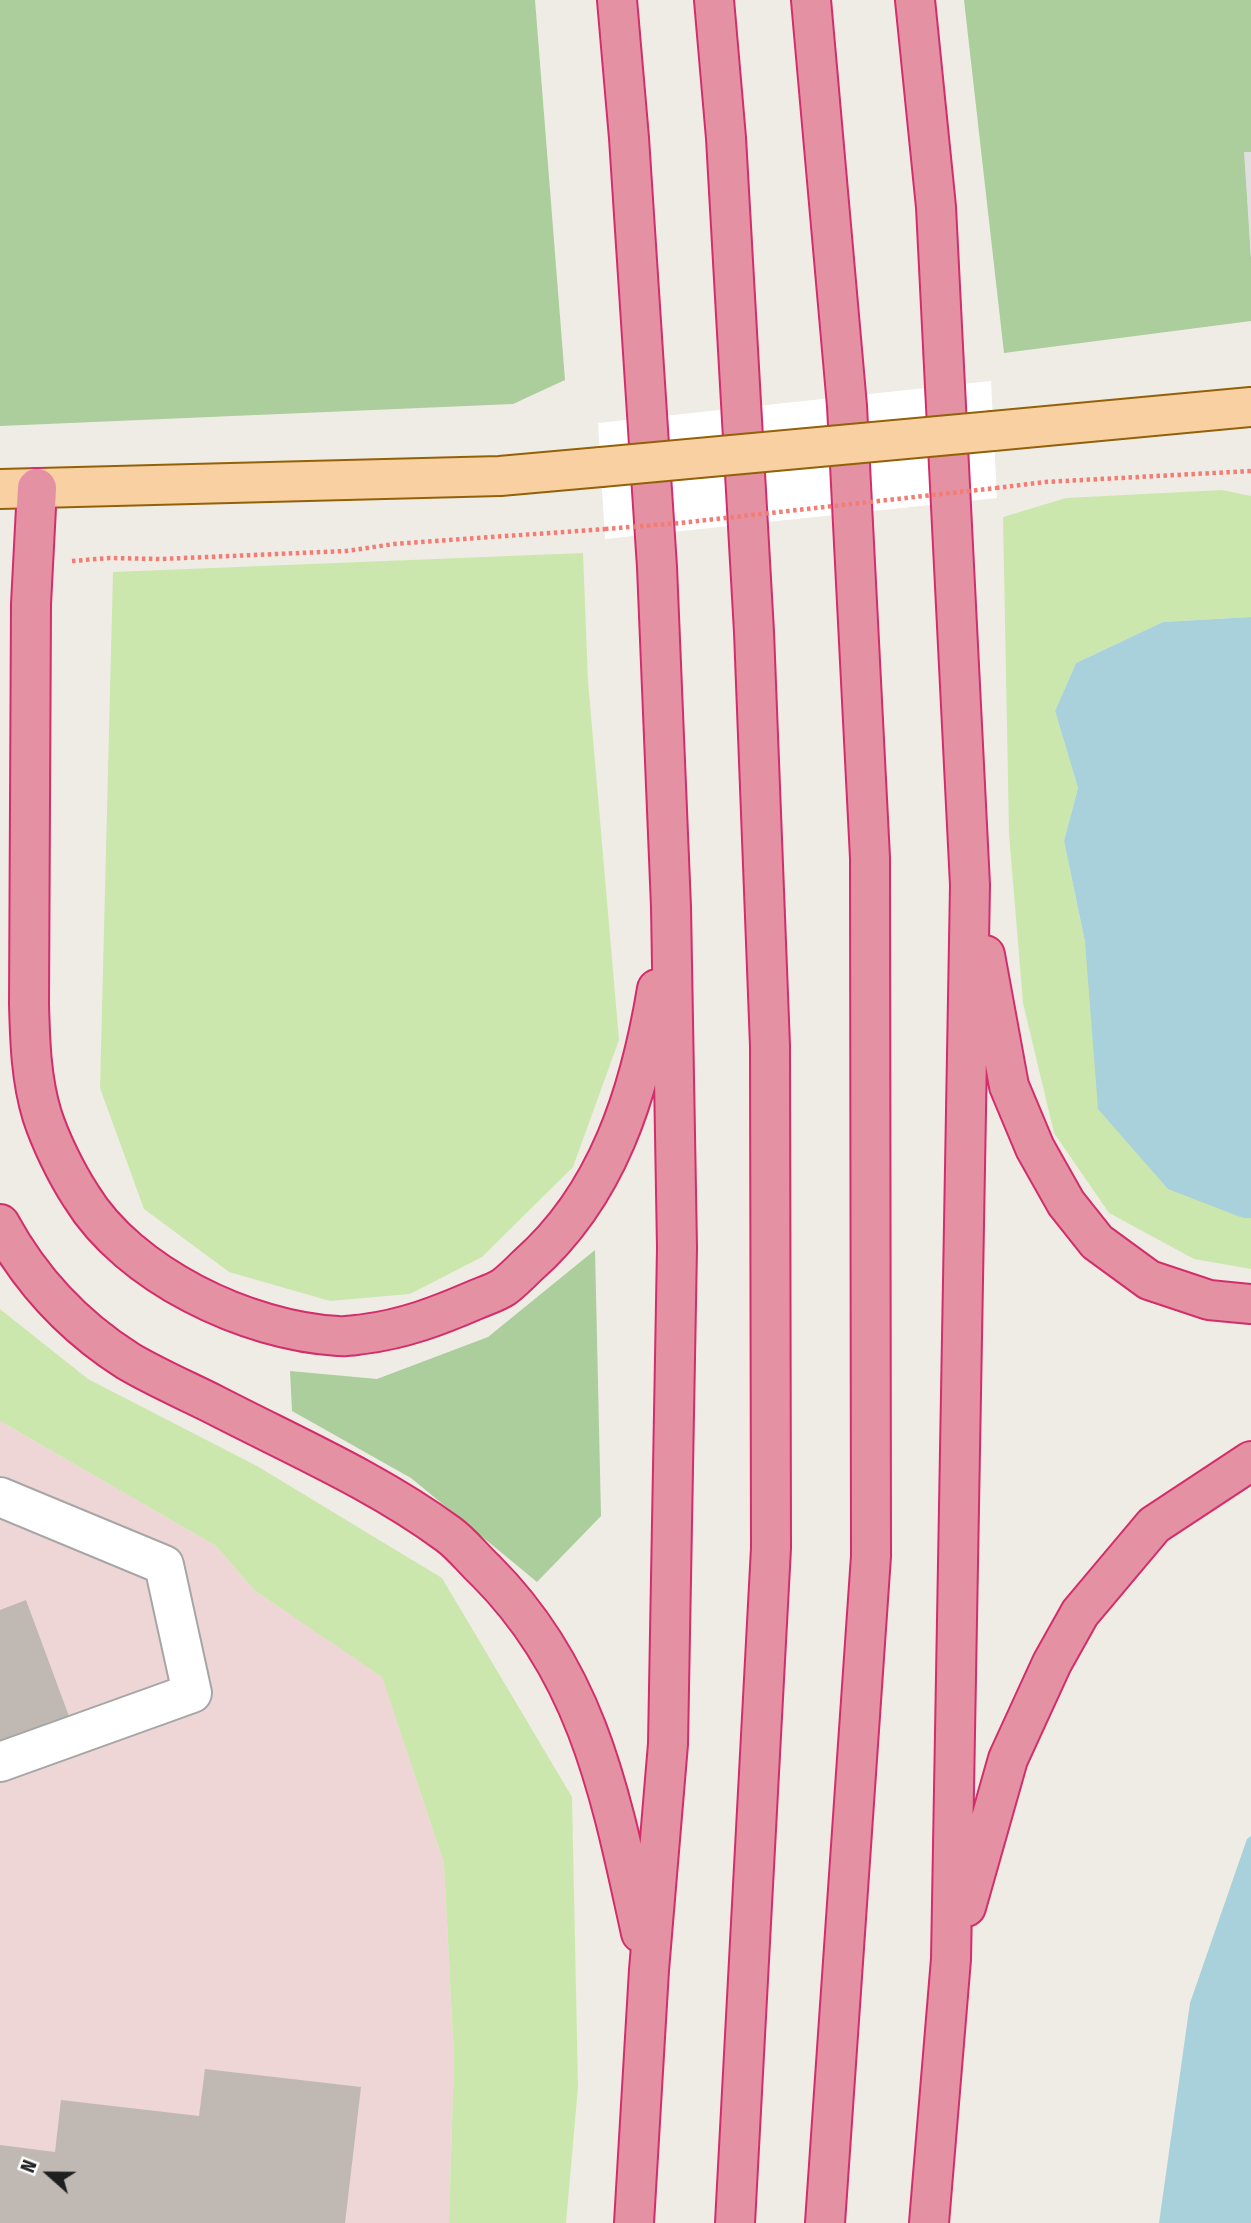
<!DOCTYPE html>
<html>
<head>
<meta charset="utf-8">
<style>
	body { margin:0 }
	#map { position:relative; width:1251px; height:2223px; overflow:hidden; background:#efece6; font-family:"Fira Sans Condensed",sans-serif }
	canvas { display:block }
	.north { position:absolute; left:14px; top:2139px; width:70px; height:70px; -webkit-text-stroke:5px #fff; paint-order:stroke; rotate:291deg; font-size:19px; font-weight:700; line-height:28px; text-align:center; color:#1f1f1f }
	.north::after { content:''; display:block; margin:auto; width:24px; height:32px; background:#1f1f1f; clip-path:polygon(50% 0,100% 100%,50% 72%,0 100%) }
</style>
</head>
<body>
<div id="map">
<canvas width="1251" height="2223"></canvas>
<div class="north">N</div>
</div>
<script>
const c = document.querySelector('canvas').getContext('2d');
c.lineJoin = 'round';
function fillPath(path, color) { c.fillStyle = color; c.fill(path, 'evenodd'); }
function strokePath(path, color, width, dash) { c.strokeStyle = color; c.lineWidth = width; c.lineCap = dash ? 'butt' : 'round'; c.setLineDash(dash || []); c.stroke(path); }
const commercial = new Path2D(`
	M0,1421L216,1546L254,1590L382,1676L444,1864L454,2059L449,2223H0Z`);
const grass = new Path2D(`
	M1222,490L1251,496V617L1163,622L1076,663L1055,711L1078,788L1064,841L1085,942L1242,1218H1251V1269L1194,1259L1109,1213L1054,1133L1023,1003L1009,834L1003,517L1066,498Z
	M583,553L588,681L619,1040L573,1167L482,1257L410,1294L330,1301L229,1272L144,1209L100,1088L113,572Z
	M0,1309L88,1379L257,1466L442,1578L572,1797L578,2087L566,2223H449L454,2059L444,1864L382,1677L254,1590L216,1546L0,1421Z`);
const forest = new Path2D(`
	M0,0H535L565,380L513,404L0,426Z
	M964,0H1251V152L1245,153L1251,258V321L1004,353Z
	M595,1250L601,1516L537,1582L411,1478L292,1411L290,1371L377,1379L488,1337Z`);
const parking = new Path2D(`
	M1244,152H1251V258Z`);
const water = new Path2D(`
	M1251,617V1218H1243L1168,1189L1098,1109L1085,942L1064,841L1078,788L1055,711L1076,663L1163,622Z
	M1251,1836V2223H1159L1190,2003L1247,1839Z`);
const pier = new Path2D(`
	M991,381L997,498L605,539L598,423Z`);
const building = new Path2D(`
	M26,1600L70,1719L0,1744V1610Z
	M205,2069L361,2087L345,2223H0V2145L55,2152L61,2100L199,2116Z`);
const path = new Path2D(`
	M996,488L1045,482L1251,471
	M72,561L109,558L161,559L346,551L394,544L605,529`);
const minor = new Path2D(`
	M0,1497L164,1565L192,1693L0,1762`);
const major = new Path2D(`
	M993,431L1251,407
	M0,489L500,476L601,467`);
const highway = new Path2D(`
	M617,0L629,138L657,567L671,907L677,1248L668,1744L649,1970L634,2223
	M714,0L726,138L754,632L770,1046L771,1548L735,2223
	M811,0L847,406L870,858L871,1556L825,2223
	M915,0L936,207L970,885L951,1959L929,2223
	M37,488L31,604L29,1004C30,1041 31,1079 42,1115C50,1140 66,1173 81,1196C129,1275 247,1331 338,1336C346,1337 355,1335 364,1334C404,1329 438,1316 475,1300C484,1296 495,1293 504,1287C512,1281 520,1273 527,1266C608,1195 640,1092 657,989
	M985,955L1009,1086L1035,1148L1066,1203L1097,1242L1149,1280L1209,1300L1251,1304
	M0,1224C31,1281 73,1326 128,1361C155,1377 185,1390 213,1404C292,1445 376,1481 448,1534C462,1544 473,1559 486,1571C589,1674 611,1797 641,1933
	M966,1907L1008,1759L1052,1663L1080,1613L1154,1525L1251,1461`);
const pathBridge = new Path2D(`
	M605,529L680,523L996,488`);
const majorBridge = new Path2D(`
	M601,467L993,431`);
fillPath(commercial, '#efd6d6');
fillPath(grass, '#cce7ae');
fillPath(forest, '#accd9c');
fillPath(parking, '#dfdfdf');
fillPath(water, '#a8d1db');
fillPath(pier, '#fff');
fillPath(building, '#c0b8b2');
strokePath(minor, '#a6a6a6', 42);
strokePath(major, '#936107', 42);
strokePath(highway, '#d32d6b', 42);
strokePath(path, '#f37c73', 4.5, [3.5, 3.5]);
strokePath(minor, '#fff', 38);
strokePath(major, '#f8d0a2', 38);
strokePath(highway, '#e391a3', 38);
strokePath(majorBridge, '#936107', 42, []);
strokePath(pathBridge, '#f37c73', 4.5, [3.5, 3.5]);
strokePath(majorBridge, '#f8d0a2', 38);
</script>
</body>
</html>
